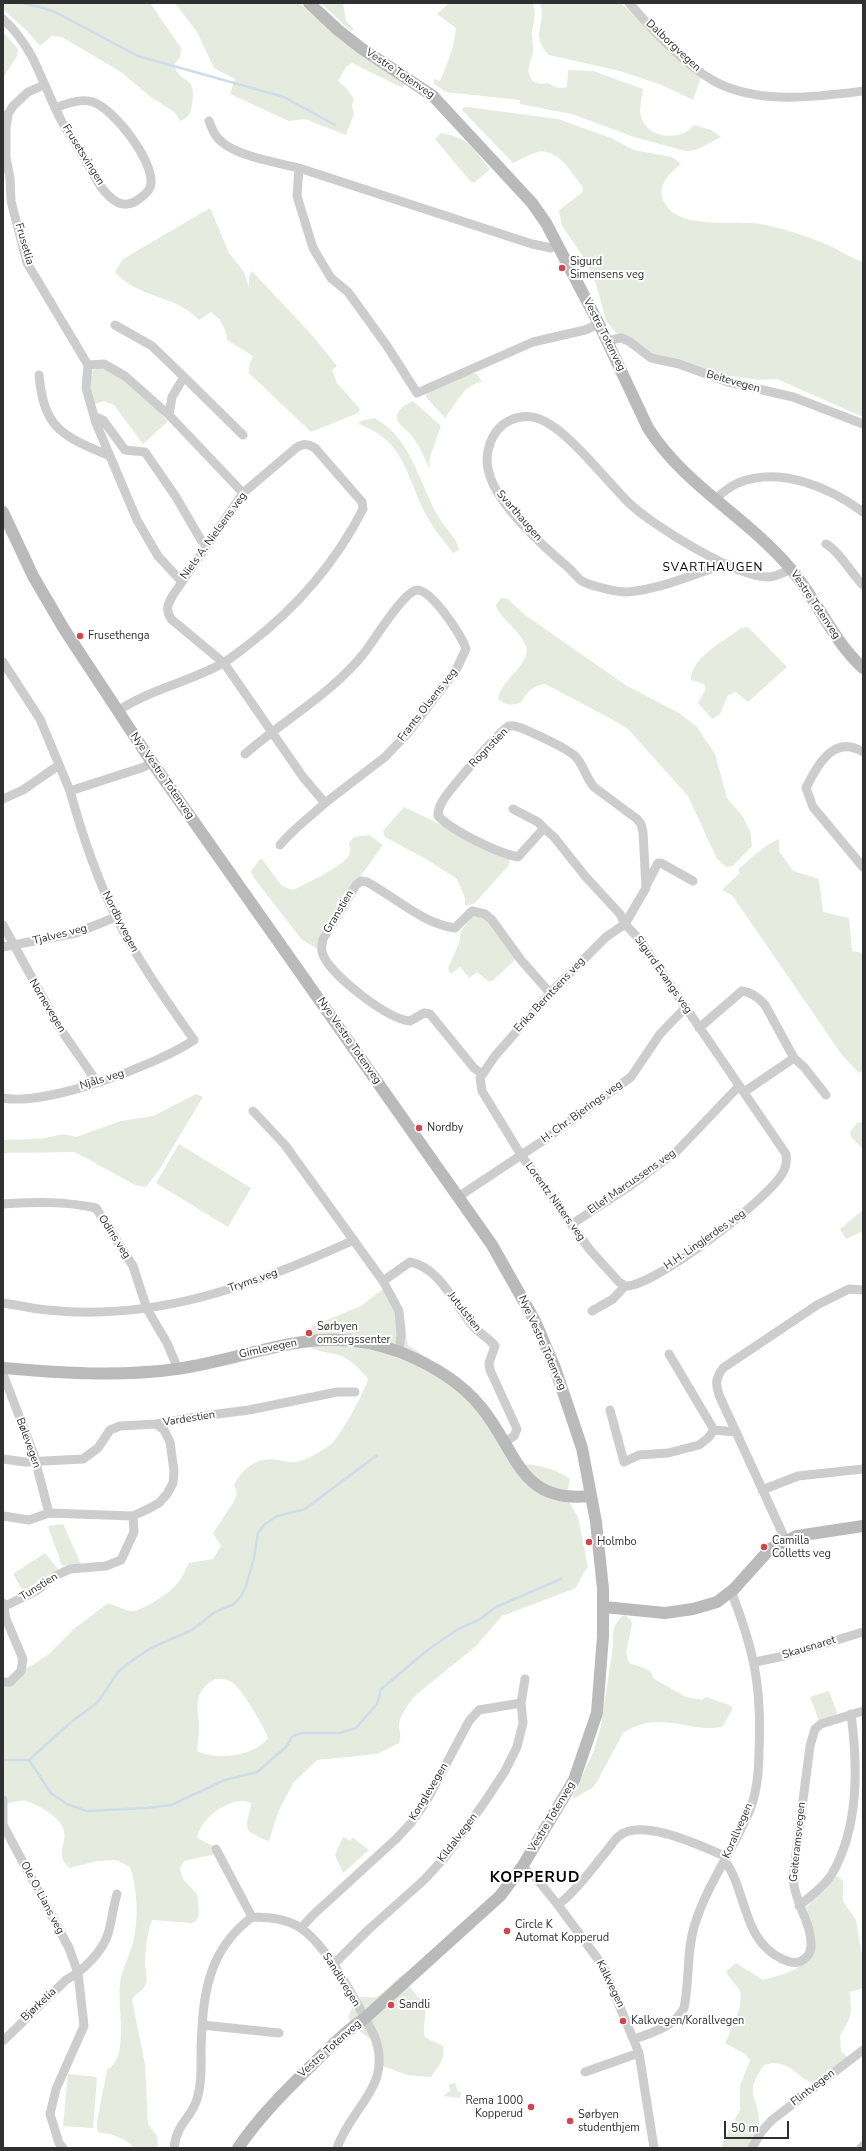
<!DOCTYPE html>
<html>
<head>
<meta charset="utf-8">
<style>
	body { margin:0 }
	#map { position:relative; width:866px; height:2151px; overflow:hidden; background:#fff; font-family:"Nunito Sans",sans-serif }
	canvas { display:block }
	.frame { position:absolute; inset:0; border:4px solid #303030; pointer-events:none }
	.scale { position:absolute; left:724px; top:2121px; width:65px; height:18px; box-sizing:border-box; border:2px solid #303030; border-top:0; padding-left:5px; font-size:12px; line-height:14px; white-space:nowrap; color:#303030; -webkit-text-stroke:3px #fff; paint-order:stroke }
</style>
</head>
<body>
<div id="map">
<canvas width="866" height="2151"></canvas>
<div class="frame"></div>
<div class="scale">50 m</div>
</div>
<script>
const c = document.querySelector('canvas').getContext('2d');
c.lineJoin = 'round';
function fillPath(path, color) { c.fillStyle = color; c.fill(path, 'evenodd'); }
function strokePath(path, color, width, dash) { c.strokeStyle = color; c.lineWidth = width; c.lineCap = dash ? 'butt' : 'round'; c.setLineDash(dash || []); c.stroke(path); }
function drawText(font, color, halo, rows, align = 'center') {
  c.font = font + ' "Nunito Sans",sans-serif'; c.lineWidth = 4; c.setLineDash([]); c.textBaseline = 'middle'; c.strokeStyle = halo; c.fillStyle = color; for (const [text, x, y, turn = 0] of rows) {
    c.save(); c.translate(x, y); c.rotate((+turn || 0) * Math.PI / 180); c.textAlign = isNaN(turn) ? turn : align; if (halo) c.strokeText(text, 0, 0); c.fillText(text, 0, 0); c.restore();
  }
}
const green = new Path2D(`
	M3,3H150L181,48L180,57L174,65C181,86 197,73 192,105C190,114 189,118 180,121L176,114L170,109L152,98L121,72L62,37L52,36L40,46L27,31L3,9Z
	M175,3H299L341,40L405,83L403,88L352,63L346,67L338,81L347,89L354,99L352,106L354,114L346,135L305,119L289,121L230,94L235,79L214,68L197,32Z
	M321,3H343L346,21L354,29L351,31Z
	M449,3H533L535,13L532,32L533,52L528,70L532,81L540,84L547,83C555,86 558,90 567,87L568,70L593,71L643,89C642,97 639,109 641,116C646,139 681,142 694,125L711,130L721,137L696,150L685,151L634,137L572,114L520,104V100L446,92L434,84V79L440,81C448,63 454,48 456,28L437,14Z
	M540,3H621L667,49L701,77L693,100L662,85L620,71L549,55C529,35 547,25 540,3Z
	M3,32L18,49L17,56L3,78Z
	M467,107L558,119L611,138L634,150L672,157L681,164C672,171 659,183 662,196C671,234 738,218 766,225C788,230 810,237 830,246C841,251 851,258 863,262V417L777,379L759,380L731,376L729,380L655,356L617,334L606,321L596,284L584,258L562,226L559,210L583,192L582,186C572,173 558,148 538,152C530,154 521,159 513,163L462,110L463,108Z
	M441,133C470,138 471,147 490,169L475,182H471L435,139Z
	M210,208L229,253L244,272L249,288V277L252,271L311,334L337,366L332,370L337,383L360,409L358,413L311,432L249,373V366L253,356L227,340L226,332L220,320L211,312L199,320C175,294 138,299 115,272L123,259Z
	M98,368C127,373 148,401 168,421L143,444L114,405L104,401L95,404L90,391L92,371Z
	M471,373L477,374L482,382C464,384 455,405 445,418L426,397L427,393Z
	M413,401L441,426L430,457L429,468C424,457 419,444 411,435C407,430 398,425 397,418C396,410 406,404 413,401Z
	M374,418C411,437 419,483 438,516C443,526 458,539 459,550L453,553C444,541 433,528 426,515C406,476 405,440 358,424L361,421Z
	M501,598L508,599L525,615L627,686L679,713L697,727L715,754L727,798L743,817L750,831L752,846L733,866L726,867L717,859L688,796L628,729L615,721L545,684C534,685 526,693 521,702C512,706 505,706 498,699C500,680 532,664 526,646C520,632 505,621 497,609L496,605Z
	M748,627L787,667L748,702L736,692L728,695L720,714L712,719L698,703L706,689L704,684L691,680C691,657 725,641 741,628Z
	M404,807L510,858L509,865L475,903L465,906V898L457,879L426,859L385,837L383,831Z
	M369,835L383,845L354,885L331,928L323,952L302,940L254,878L251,871L261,858L282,886L293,890C304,885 345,865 349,855C351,852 350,846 349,843L354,837Z
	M779,839V851L793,871L819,879L823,912L849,918L852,951L863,953V1071L859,1073L842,1055L732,895L722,890L740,873L738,870C751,858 763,846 779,839Z
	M477,914L486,918L515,955L514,961L492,981H488L477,972L469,978L460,967L451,974L448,968L460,941V933L471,916Z
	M196,1094L203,1097L159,1170L146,1187L135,1185L75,1152L3,1153V1140L40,1139L64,1134L76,1137L121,1121L153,1116Z
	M863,1122V1149L851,1137L850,1132L857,1123Z
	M179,1144L251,1188L228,1227L156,1183Z
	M863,1210V1231L846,1239L840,1229Z
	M390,1288C398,1294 405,1319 406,1328C407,1336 405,1339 409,1346L466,1383L518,1464C536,1464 555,1468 570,1479L566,1497L578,1517L588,1567L584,1572L576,1588L502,1616L476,1646L417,1694C411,1700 400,1715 399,1724C399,1732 402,1735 399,1743L377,1754L317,1760L294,1782L279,1810L269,1841C265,1840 261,1838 257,1836C239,1828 251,1817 251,1803C232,1794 200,1818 197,1838L215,1847V1854L184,1861L180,1868L183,1879L197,1894L199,1914L196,1921L192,1923L152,1920C147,1933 145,1951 145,1964C145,1970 148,1978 146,1984C144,1991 136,1992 132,2000L145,2064L148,2124L157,2136L158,2148H134C129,2140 110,2132 100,2133L97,2130V2122L107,2070C130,2058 117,2006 120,1983C122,1970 128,1959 132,1946C139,1922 138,1891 130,1867L116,1860L97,1861L70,1868C54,1855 67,1845 64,1831C60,1816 40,1806 26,1801C17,1799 11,1805 3,1803V1684L18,1671L33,1665L49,1654L75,1628L107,1604C116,1604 125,1612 134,1611C144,1609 170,1593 176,1585C182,1579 185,1570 189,1563L213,1559L221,1546L213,1533L235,1500L237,1492L234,1485C243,1468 257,1456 279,1460C286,1461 292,1464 300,1461C310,1458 322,1451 330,1445C341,1436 364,1393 368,1379C362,1370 349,1358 338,1355C328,1352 322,1353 311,1348L307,1337L312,1326L361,1306L383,1289ZM215,1679C222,1679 228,1679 233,1683C243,1691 264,1726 268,1738C255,1756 216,1761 197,1751C197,1742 200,1733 199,1725C197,1704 194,1691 215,1679Z
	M63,1524L81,1564L62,1566L48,1526Z
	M45,1553L58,1569L23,1591L13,1574Z
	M624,1615L631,1620L632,1624L626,1652L629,1663L644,1668L651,1672L654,1679L686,1697L702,1700L706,1697L732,1706V1710L722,1727C687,1733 660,1709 623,1733L597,1782L592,1788L575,1798L572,1797L593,1753L601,1726L613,1646C612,1633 613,1623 624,1615Z
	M829,1691L838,1715L819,1721L810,1697Z
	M343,1837L351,1841L352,1837L369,1850L343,1873L335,1855Z
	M837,1876L843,1881V1901L856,1920L861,1951L863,1956V1988L850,1992L851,2011L849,2019L840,2036L841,2051L849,2059L812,2083C793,2074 787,2058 764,2065C742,2097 759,2093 759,2123C759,2131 751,2141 747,2148H723L722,2145L740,2110V2086L750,2060L745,2054L725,2043C731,2032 746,2001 739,1989C735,1983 729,1978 726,1971L736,1963L763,1980C780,1975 800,1971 811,1956L807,1907L812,1900Z
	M406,1973C404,1987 419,1994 424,2006C427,2014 423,2026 424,2035L426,2038L443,2046C446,2060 438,2066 431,2077L407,2075L377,2064L373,2041L354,2027L348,2017L356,1999C363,1994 370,2000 378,1996C388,1990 395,1978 406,1973Z
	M68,2074L97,2077L93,2128L63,2126Z
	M455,2083L458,2091L461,2092L460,2098L443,2096L450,2091L449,2084Z`);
const stream = new Path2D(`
	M23,3L44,8L55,12L138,56L284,97L335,125
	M3,1760H29L51,1793L67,1804L87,1811L147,1808L171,1805L225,1780L257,1772L285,1748L293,1736L303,1733H340L356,1728L377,1704L381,1689L429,1649L458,1629L479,1620L496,1607L561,1579
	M29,1760L70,1723L98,1702L118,1672L126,1665L149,1649L192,1630L215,1612L234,1604L241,1596L246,1586L254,1558L258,1533L264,1525L277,1516L305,1509L376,1456`);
const street = new Path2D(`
	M629,3C652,29 683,64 714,81C758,105 816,97 863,91
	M3,19C14,29 23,41 31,55C42,76 50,99 61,120C68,134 78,146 85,159C94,174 101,193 117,202C124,206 133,204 139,199C145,195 151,190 151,183C153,160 114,109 93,102C81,98 67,103 56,108
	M44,85L28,92L13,106L8,114L6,128V158L10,178L11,201L27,263L88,365L86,388L96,423L137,520L158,556L181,581
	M209,121C212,129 215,137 222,142C237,156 279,163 299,168
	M557,245L551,248L532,244L299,168L297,196L313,248L331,278L348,292L387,346L417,393L533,342L585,330L599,324
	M115,325L152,346L184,377
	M608,343L615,339L622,338L630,342L651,358L679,364L728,382L793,397L863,424
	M88,365L104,364L125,376L169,415L243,493
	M39,375C44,430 63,436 110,456
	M169,415L172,397L184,377L243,435
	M94,416L103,420L125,450L145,452L176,497L201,540L206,545
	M715,499C722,493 729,487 738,483C780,466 829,487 863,512
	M826,544C838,550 852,574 863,585
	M727,564C695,573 660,590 626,592C617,592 591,586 582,581C578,579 574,573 570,569C545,548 507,513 493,484C488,473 485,459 489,447C496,421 522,409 546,422C571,435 606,480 628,502C651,525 736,577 768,577C776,577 784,572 791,569
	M3,662L40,719L70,791
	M118,711C150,689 190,682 223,663C232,658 240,651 248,645C295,609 336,562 363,509L362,502L315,448C308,444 304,443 296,448L243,493L173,595C168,604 165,609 171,619L224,663L303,777L325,803L385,757L407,734L456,670L466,649C462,636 432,590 417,590C404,591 374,640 365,652C333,693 284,720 245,754
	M863,752C834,734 817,765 806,788L813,807L863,867
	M3,799L23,790L59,765
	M513,809L538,822L544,828
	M280,845C293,829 310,817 325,803
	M646,886L658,863H661L693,881
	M3,925L59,1027L97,1082
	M3,947L76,933L116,917
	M699,1028L742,991C752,992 759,998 765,1005L794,1058L744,1092
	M794,1058L804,1067L826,1095
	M482,1074L474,1068L430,1014L424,1013L410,1021C387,1019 334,977 324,957C320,950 322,945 323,939L356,885L361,881L367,882C395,897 423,924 455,928L472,911L485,914L492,920L521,960L550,993
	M3,1098C47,1106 157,1065 194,1040C166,1000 138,961 116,917C96,877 82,834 70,791L144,767L152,762
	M253,1111L285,1145L383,1281L399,1311L401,1335L399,1352
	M458,1197L544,1140L631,1077L660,1034L686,1007
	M3,1204C35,1202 64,1201 96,1208L133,1266L147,1309L167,1343L178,1369
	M572,1224L630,1186L677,1151L739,1086
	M383,1281L410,1262C441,1268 455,1306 474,1327C480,1334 489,1338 495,1346L489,1363L490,1370L517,1429L514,1436L505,1442
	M3,1303C18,1305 33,1309 48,1310C157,1322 257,1284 354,1240
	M592,1311L613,1299L625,1286L619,1282L590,1250L521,1155L482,1091L480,1078L495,1056L550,993L606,937L625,924L646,888L643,832L641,824L637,819L594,787C586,778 584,766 576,757C568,748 537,735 524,729C519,727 514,725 509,726C501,729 448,791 442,802C439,807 438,810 438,816C453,831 497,853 518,857L544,828L554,837L585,876L620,914L625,924L639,939L786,1154C787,1161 786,1168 782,1174C767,1200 653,1288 625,1286
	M669,1354L714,1430
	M3,1374L33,1452L49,1513
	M610,1410L624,1462L639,1455L668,1453L699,1445L708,1438L714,1430L736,1432
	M3,1459L25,1462L83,1459L98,1448L110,1430L120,1426L156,1424L202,1416L249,1410L337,1392H355
	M762,1490L798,1476L863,1469
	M3,1516L29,1520L49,1513L133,1516L148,1509L159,1503L167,1494L173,1483L174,1471L170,1442L164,1430L156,1424
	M786,1541L719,1395C715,1383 716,1378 723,1368L817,1305L849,1289L863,1290
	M3,1603L6,1619L23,1659L21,1671L10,1682H3
	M5,1606L36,1591L55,1576L70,1569L106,1566L121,1560L134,1532L133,1516
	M755,1662L784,1656L863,1632
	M3,1800V1825L69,1948L78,1973L84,2026L56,2089L50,2114L59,2143L63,2148
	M216,1849L252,1917C267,1917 289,1919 302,1929C329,1948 358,2005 374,2035C394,2086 352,2105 337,2148
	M725,1861C747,1891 742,1940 782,1959C787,1961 793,1964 799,1962C806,1959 811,1953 811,1946C812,1923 794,1902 793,1878L810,1746L815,1729L821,1724L863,1711
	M522,1867L535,1877L558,1905L603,1966L639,2053L654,2148
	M558,1905C577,1890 590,1871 605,1853C610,1847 614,1840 619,1836C642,1817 703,1847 727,1857
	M799,1906C810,1896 824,1887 832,1874C859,1827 858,1767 851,1714
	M301,1928L313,1915L396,1839L411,1823L426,1802L469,1721L479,1710L521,1703
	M333,1965L368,1930L424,1880L446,1856L486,1800L505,1771L517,1747L523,1723L521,1703L525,1679
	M202,2025L279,2033
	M635,2039C653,2032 675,2026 684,2008C690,1980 686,1951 695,1924C707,1885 733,1850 749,1812C757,1793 759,1770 759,1750C762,1687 754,1650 731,1591
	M3,2041L66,1980C83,1971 102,1952 108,1934C112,1921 113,1907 117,1894
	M585,2072L639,2053
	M174,2148C177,2122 191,2119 197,2099C202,2083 201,2065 201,2048C203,1995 207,1951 252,1917
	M752,2148L761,2132L772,2120L863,2050
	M861,2148L863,2146`);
const secondary = new Path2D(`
	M309,3L338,30L361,48L433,96L532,203L546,223L599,324L648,428C684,485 747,517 790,568C817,599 832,640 863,668
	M3,512L33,576L64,629L149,758L492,1245L535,1321L555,1368L582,1448L596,1522L603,1589V1636L597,1713L574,1780L522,1867L500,1896L365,2018C346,2031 330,2047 314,2063C287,2089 259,2117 238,2148
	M3,1368C61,1373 119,1377 177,1369C258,1357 318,1321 400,1352C430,1364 460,1381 481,1407C518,1452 519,1504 591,1496
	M604,1607L665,1613L693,1609L717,1602L734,1589L770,1549L797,1536L863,1526`);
const markers = [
	[562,268,4,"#d2464b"],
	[80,636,4,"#d2464b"],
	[419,1128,4,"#d2464b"],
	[309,1333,4,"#d2464b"],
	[589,1542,4,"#d2464b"],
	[764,1547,4,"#d2464b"],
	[507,1931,4,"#d2464b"],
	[391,2005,4,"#d2464b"],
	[623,2021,4,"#d2464b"],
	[531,2107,4,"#d2464b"],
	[570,2121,4,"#d2464b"]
];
const streetNames = [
	["Dalborgvegen",673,46,43],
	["Vestre Totenveg",400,74,34],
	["Frusetsvingen",83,155,58],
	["Frusetlia",24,244,74],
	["Vestre Totenveg",604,335,63],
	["Beitevegen",733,382,16],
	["Svarthaugen",519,516,49],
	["Niels A. Nielsens veg",214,536,-54],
	["Vestre Totenveg",815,605,56],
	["Frants Olsens veg",428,705,-52],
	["Rognstien",489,748,-46],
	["Nye Vestre Totenveg",162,776,55],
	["Granstien",339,912,-59],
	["Nordbyvegen",120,922,63],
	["Tjalves veg",60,935,-14],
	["Sigurd Evangs veg",663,975,55],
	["Erika Berntsens veg",550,995,-47],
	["Nornevegen",47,1006,59],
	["Nye Vestre Totenveg",349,1041,55],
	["Njåls veg",102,1080,-17],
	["H. Chr. Bjerings veg",582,1112,-36],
	["Ellef Marcussens veg",632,1182,-35],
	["Lorentz Nitters veg",555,1202,54],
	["Odins veg",114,1237,57],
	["H.H. Lingjerdes veg",705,1240,-35],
	["Tryms veg",253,1281,-19],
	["Jutulstien",464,1312,52],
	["Nye Vestre Totenveg",542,1343,66],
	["Gimlevegen",268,1349,-12],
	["Vardestien",189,1419,-9],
	["Bølevegen",28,1443,70],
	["Tunstien",39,1587,-32],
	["Skausnaret",809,1648,-17],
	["Konglevegen",429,1792,-59],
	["Vestre Totenveg",552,1817,-59],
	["Korallvegen",738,1831,-66],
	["Kildalvegen",458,1838,-53],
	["Geiteramsvegen",798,1842,-84],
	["Ole O. Lians veg",42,1898,62],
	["Sandlivegen",341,1980,58],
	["Kalkvegen",610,1984,64],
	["Bjørkelia",39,2005,-43],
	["Vestre Totenveg",330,2049,-42],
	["Flintvegen",813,2088,-38]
];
const poiNames = [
	["Sigurd",570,262],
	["Simensens veg",570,275],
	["Frusethenga",88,636],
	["Nordby",427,1128],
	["Sørbyen",317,1327],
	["omsorgssenter",317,1340],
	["Camilla",772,1541],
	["Colletts veg",772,1554],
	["Holmbo",597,1542],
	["Circle K",515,1925],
	["Automat Kopperud",515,1938],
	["Sandli",399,2005],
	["Kalkvegen/Korallvegen",631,2021],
	["Rema 1000",523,2101,"right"],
	["Kopperud",523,2114,"right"],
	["Sørbyen",578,2115],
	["studenthjem",578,2128]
];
const neighbourhoodNames = [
	["SVARTHAUGEN",713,568]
];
const districtNames = [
	["KOPPERUD",535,1878]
];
fillPath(green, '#e5ebdf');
strokePath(stream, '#cedde9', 2.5);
strokePath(street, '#cdcdcd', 9);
strokePath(secondary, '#bababa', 12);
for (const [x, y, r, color] of markers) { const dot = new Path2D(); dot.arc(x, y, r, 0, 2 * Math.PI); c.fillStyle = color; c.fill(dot); strokePath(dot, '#fff', 1.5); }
drawText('11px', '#303030', '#fff', streetNames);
drawText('11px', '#303030', '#fff', poiNames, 'left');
c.letterSpacing = '1px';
drawText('12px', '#000', '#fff', neighbourhoodNames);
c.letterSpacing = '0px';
c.letterSpacing = '1px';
drawText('bold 15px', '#000', '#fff', districtNames);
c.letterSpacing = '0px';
</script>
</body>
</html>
